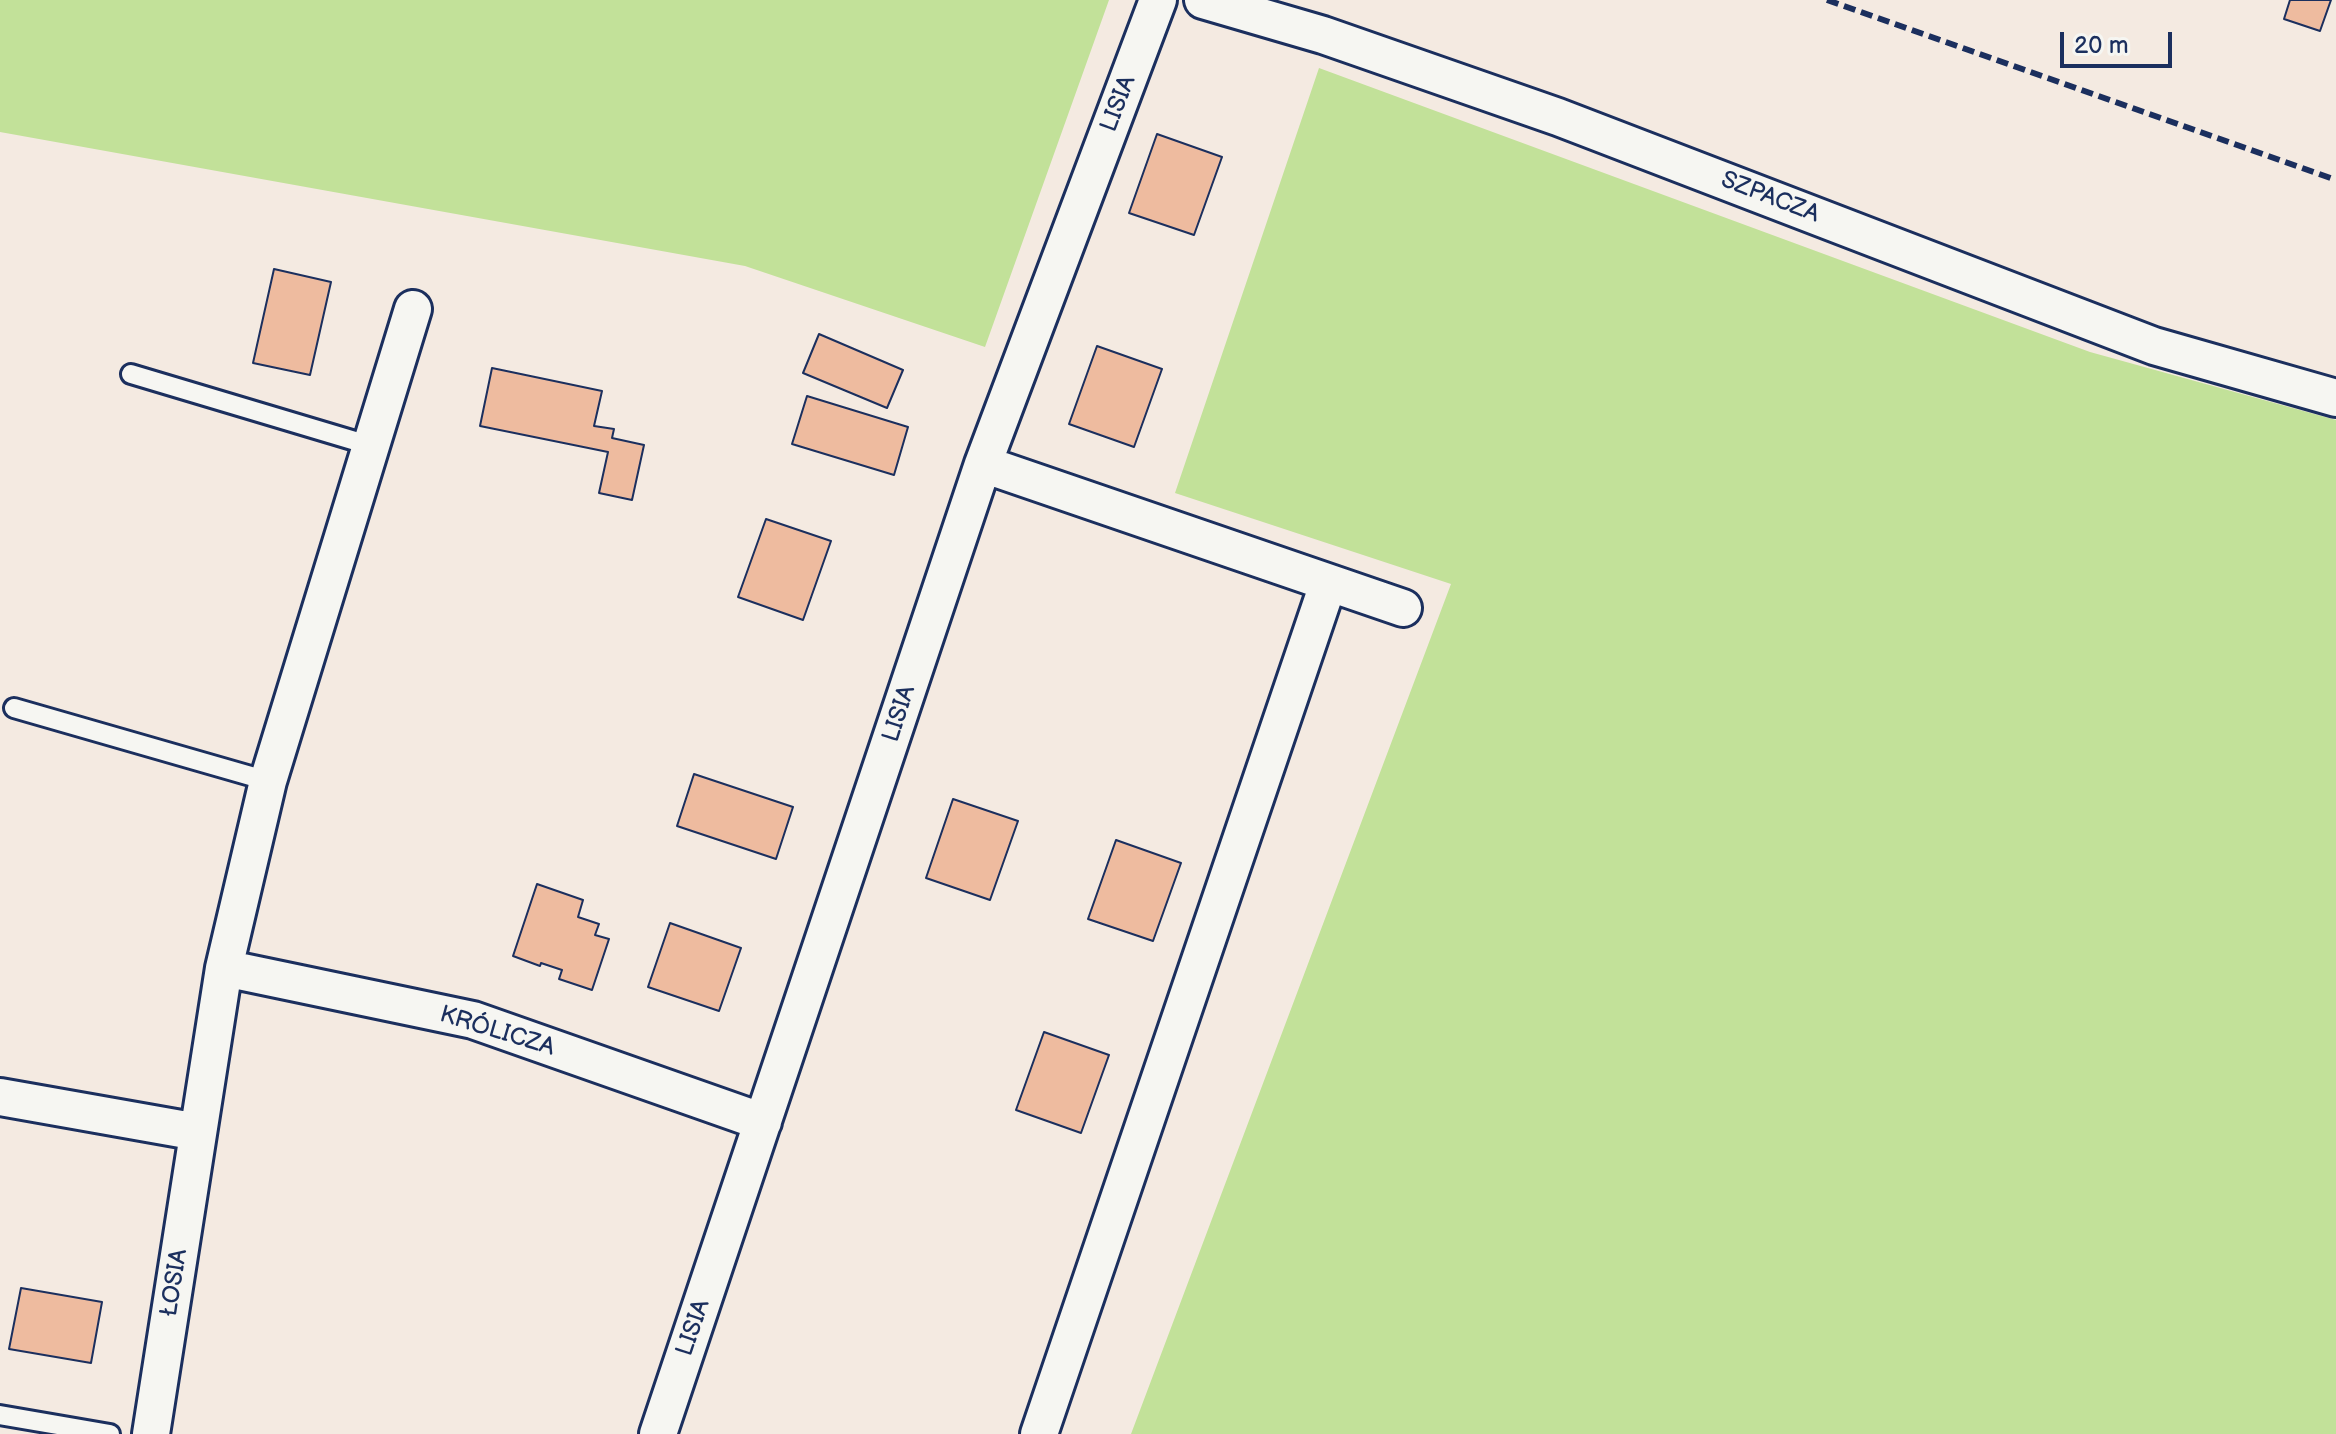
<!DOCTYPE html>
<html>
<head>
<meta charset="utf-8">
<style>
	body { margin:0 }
	#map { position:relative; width:2336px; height:1434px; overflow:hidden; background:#f4eae1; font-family:"Balsamiq Sans",sans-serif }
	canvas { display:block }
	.scale { position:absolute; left:2060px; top:32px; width:112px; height:36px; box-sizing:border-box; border:4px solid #1b2f5e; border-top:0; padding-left:10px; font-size:24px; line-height:28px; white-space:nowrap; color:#1b2f5e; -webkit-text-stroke:6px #f6f6f2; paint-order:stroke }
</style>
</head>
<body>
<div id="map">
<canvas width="2336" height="1434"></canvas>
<div class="scale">20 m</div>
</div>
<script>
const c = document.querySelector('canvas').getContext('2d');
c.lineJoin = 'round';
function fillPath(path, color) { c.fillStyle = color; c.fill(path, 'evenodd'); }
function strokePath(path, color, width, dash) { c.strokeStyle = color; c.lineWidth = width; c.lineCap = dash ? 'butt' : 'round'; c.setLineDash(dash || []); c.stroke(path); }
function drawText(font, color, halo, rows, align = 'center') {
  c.font = font + ' "Balsamiq Sans",sans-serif'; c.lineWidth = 6; c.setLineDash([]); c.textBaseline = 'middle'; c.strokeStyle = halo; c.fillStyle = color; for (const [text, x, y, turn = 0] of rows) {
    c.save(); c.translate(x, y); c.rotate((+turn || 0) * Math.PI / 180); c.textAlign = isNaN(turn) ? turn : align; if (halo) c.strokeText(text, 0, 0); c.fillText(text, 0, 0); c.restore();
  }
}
const green = new Path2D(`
	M0,0H1109L985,347L745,266L0,132Z
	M1319,68L2090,352L2336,420V1434H1131L1451,584L1175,493Z`);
const building = new Path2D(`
	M2290,0H2331L2320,31L2284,19Z
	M1157,134L1222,157L1194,235L1129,213Z
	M274,269L331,282L310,375L253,363Z
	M819,334L903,370L887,408L803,373Z
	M1097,346L1162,369L1134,447L1069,424Z
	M492,368L602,391L594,426L614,429L612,438L644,445L632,500L599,493L608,452L480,426Z
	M807,396L908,427L894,475L792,444Z
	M766,519L831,541L803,620L738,597Z
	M694,774L793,807L776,859L677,826Z
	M953,799L1018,821L990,900L926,878Z
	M1116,840L1181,863L1153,941L1088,919Z
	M537,884L583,900L578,917L599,924L595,935L609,939L592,990L559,979L562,970L541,963L540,966L513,956Z
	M670,923L741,948L719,1011L648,987Z
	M1044,1032L1109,1055L1081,1133L1016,1110Z
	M21,1288L102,1302L91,1363L9,1349Z`);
const service = new Path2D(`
	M131,374L372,446
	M14,708L268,781
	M0,1415L110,1434`);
const minor = new Path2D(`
	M1203,0L1323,35L1558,117L2154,346L2336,398
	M983,464L1403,608
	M224,968L473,1020L763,1122
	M0,1097L198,1132
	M151,1434L224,968L268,781L413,309
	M658,1434L983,464L1158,0
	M1039,1434L1328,584`);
const rail = new Path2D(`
	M1827,0L2336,180`);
const streetNames = [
	["LISIA",1119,104,-69],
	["SZPACZA",1770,198,21],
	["LISIA",900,714,-72],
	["KRÓLICZA",497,1032,17],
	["ŁOSIA",175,1283,-81],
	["LISIA",694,1328,-71]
];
fillPath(green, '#c2e199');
fillPath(building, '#eebb9f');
strokePath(building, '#1b2f5e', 2);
strokePath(service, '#1b2f5e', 24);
strokePath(minor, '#1b2f5e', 42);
strokePath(service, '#f6f6f2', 18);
strokePath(minor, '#f6f6f2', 36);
strokePath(rail, '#1b2f5e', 6, [12, 6]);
drawText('24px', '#1b2f5e', '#f6f6f2', streetNames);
</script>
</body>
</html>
